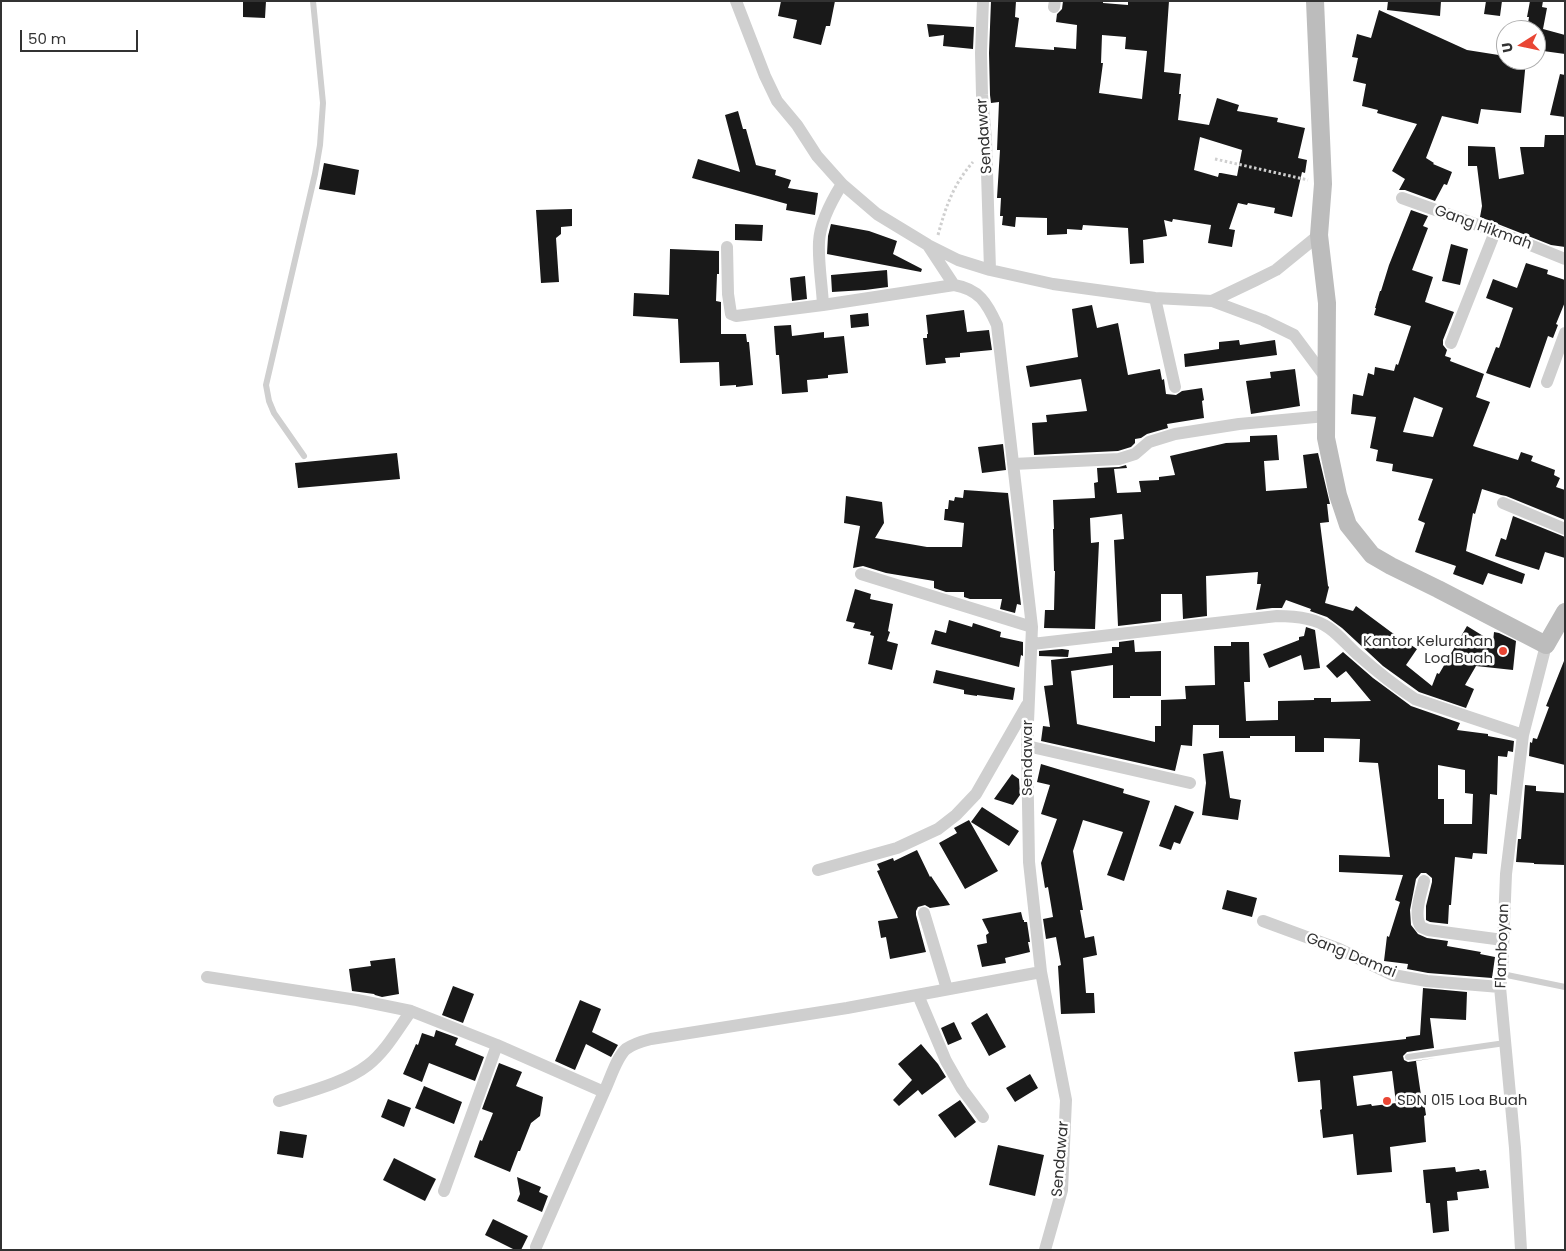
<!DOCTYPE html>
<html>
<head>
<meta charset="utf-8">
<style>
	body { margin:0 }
	#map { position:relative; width:1566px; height:1251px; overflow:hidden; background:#fff; font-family:Poppins,sans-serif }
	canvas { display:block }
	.frame { position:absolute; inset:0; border:2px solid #323232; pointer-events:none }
	.north { position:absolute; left:1496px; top:20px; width:50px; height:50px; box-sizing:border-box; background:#fff; border:1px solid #adadad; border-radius:50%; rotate:260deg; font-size:14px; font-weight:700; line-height:20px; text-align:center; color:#323232 }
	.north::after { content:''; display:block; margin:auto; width:18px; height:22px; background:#e94634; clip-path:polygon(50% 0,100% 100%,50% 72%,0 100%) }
	.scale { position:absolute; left:20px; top:30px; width:118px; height:22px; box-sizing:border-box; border:2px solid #323232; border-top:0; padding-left:6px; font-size:15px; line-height:18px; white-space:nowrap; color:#323232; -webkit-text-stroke:4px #fff; paint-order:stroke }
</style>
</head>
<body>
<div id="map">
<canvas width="1566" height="1251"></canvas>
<div class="frame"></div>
<div class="north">U</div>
<div class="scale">50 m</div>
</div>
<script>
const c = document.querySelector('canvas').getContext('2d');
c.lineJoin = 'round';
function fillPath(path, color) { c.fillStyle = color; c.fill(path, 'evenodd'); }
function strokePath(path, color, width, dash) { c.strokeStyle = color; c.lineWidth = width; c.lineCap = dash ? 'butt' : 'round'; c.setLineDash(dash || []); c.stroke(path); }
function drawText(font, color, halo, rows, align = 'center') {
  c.font = font + ' Poppins,sans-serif'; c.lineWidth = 5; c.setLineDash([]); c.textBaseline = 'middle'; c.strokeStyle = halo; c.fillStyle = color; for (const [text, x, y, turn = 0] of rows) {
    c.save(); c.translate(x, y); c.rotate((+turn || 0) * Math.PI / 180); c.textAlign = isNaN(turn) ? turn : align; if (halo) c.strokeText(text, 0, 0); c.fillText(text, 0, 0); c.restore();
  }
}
const building = new Path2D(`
	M243,1H266L265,18L243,17Z
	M781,1H835L830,26H826L821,45L793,38L797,20L778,16Z
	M991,1H1016L1015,17L1019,18L1015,47L1054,50V47L1076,49L1077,25L1056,22L1057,14L1062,9L1063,1H1103V3L1128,5V1H1169L1164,72L1181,74L1179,94H1181L1178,120L1209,125L1217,98L1239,105L1237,111L1278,118L1277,122L1305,128L1298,158L1307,160L1305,173L1302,172L1292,217L1274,213L1275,208L1248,203L1247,205L1238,203L1229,229L1235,230L1232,247L1208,243L1211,225L1173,219L1172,222L1164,220L1167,236L1143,240L1144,263L1130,264L1128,228L1083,225L1082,230L1067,229V234L1047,235V218L1016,217L1015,227L1002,225L1003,216H1000L1001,198H997L1000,150H997L999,102L991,103L990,95L989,53ZM1102,35L1126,37L1125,49L1147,51L1142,99L1099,93L1103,63H1101ZM1200,137L1242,150L1237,176L1221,173H1219L1218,177L1194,170Z
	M1388,1H1441L1440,16L1387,10Z
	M1486,1H1502L1500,16L1484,14Z
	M1530,1H1543L1542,7L1547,8L1543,29L1565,35V54L1536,50V30H1527L1529,17H1527Z
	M1379,10L1467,50L1505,56V60H1526L1521,113L1481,109L1478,124L1442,116L1426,158L1434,163L1433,164L1452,172L1447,185L1444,184L1435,201L1405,190H1399L1405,179L1392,171L1417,124L1377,113L1378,110L1362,106L1366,84L1353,81L1358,58L1352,57L1357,34L1371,38Z
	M927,24L974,27L973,49L943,46L944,35L929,37Z
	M1560,74L1565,75V117L1550,115Z
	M738,111L743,129H746L756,165L776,170L775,175L791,180L788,188L818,193L815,215L786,210L787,204L692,178L698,159L740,172L725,115Z
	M1545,135H1565V247L1551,245L1480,217L1482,206L1477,166H1468V146L1495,147L1499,179L1524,174L1520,147H1544Z
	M324,163L359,170L355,195L319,189Z
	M572,209V226L561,227V234L556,238L559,282L541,283L536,210Z
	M1411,210L1428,216L1423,226L1428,228L1412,270L1433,277L1425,302L1454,312L1443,340V345L1447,350L1445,356L1451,358L1450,361L1484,374L1476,397L1490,402L1473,446L1518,460L1521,452L1533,456L1531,461L1555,470L1554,475L1560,478L1556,487L1565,490V520L1506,496L1501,495L1482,489L1475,514L1473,513L1466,551L1525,574L1522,584L1488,573L1483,585L1453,574L1456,566L1415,552L1425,523L1418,520L1433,479L1392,471L1393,464L1376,461L1378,450L1370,448L1376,417L1351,414L1353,394L1363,396L1368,373L1374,375L1375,367L1394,371L1396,364L1398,365L1411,326L1374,315L1376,308H1375L1380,291H1381L1389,265ZM1414,397L1443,408L1433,437L1403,432Z
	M735,224L763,225L762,241L735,240Z
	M831,224L869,231L897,241L893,254L922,269L921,272L827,254L828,236Z
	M1451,244L1468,249L1460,285L1442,281Z
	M670,249L719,251V274H717L716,301L721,302V334H746L747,342H749L753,385L736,387V385L720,386L719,362L680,363L678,319L633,316L634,293L669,295Z
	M1526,263L1548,270L1547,274L1565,280V302L1556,324L1558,325L1553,338L1548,336L1530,388L1486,373L1496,347L1499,348L1513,308L1486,298L1493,279L1517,288Z
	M887,270L888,287L865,290L832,292L831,275Z
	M805,276L807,299L792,301L790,278Z
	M1092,305L1097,328L1118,323L1128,375L1160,369L1162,380L1164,379L1166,394L1176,395L1182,391L1202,388L1204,400L1202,401L1204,418L1167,424L1168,428L1147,434L1141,438L1135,439V443L1131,447L1118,451L1034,455L1032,423L1047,422L1046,415L1087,411L1081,379L1030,387L1026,366L1078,357L1072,309Z
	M964,310L967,332L989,330L992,350L960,353V357L945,358L946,363L926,365L923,338H927V334H928L926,315Z
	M868,313L869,326L851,328L850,315Z
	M791,325L792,336L824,332V338L844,336L848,373L828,375V378L807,380L808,392L782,394L779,355H776L774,326Z
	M1239,340L1240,345L1275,340L1277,355L1185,367L1184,354L1219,349V342Z
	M1295,369L1300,406L1251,414L1246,381L1271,378L1270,372Z
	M1277,435L1279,460L1264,461L1266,491L1307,488L1303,455L1318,453L1330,504H1327L1329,522L1320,523L1328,586L1329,587L1325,603L1353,611L1356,606L1391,632L1417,649L1406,665L1432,686L1437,673L1439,674L1467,626L1493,642L1494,632L1499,633L1516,641L1513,670L1476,666L1465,685L1474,689L1466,708L1419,692L1383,666L1342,628L1327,617L1310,611L1311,609L1286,600L1282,608H1272L1256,610L1261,584H1257L1258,572L1206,576L1207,616L1183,619L1182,594H1161V621L1118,626L1114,540L1124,539L1122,514L1090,518L1091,543L1099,542L1095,629L1044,628L1045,610H1054L1055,571H1054L1053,529H1054L1053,500L1095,498L1094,483L1098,482L1097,468L1119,467L1126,465L1127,468L1114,469L1117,493L1141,492L1139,481L1159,480V477L1175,475L1170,456L1226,443L1250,442V436Z
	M1003,444L1006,470L982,473L978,447Z
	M397,453L400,479L298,488L295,463Z
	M964,490L1008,493L1021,605L1017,604L1015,613L1000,609L1002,599H970L964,597V592H946L934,588V581L886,573L863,566L853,568L860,526L844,523L846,496L882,502L884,523L875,538L927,547H962L964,523L944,520L945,509H948L949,500L954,501L955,497L963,498Z
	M1513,516L1565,537V558L1545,552L1539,570L1495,556L1501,538L1506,540Z
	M855,589L871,594L870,599L893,604L888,631L890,632L887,641L898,644L892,670L868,664L874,636L870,635L871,632L853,628L855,623L846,621Z
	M949,620L972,627L973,623L1001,632L1000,637L1023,642V656L1021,655L1019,667L931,644L935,630L946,633Z
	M1306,627L1315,630L1320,668L1304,670L1301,655L1269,668L1263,654L1299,640V637L1304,636Z
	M1134,640L1135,652L1161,651V696H1130V698H1113V665L1071,671L1077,724L1155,742V726H1161V700L1186,699L1185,686L1215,685L1214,646H1231V642H1249L1250,682H1244L1246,721L1278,720V701L1314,700V698H1331V702L1371,701L1346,671L1337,678L1326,666L1343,652L1373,678L1411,706L1460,723L1457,730L1488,734V736L1514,741L1513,752L1508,751L1507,757L1498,756L1497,795L1490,794L1487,854L1473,853L1472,859L1455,857L1451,905H1449L1448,924L1430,922L1426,920V906L1432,882V878L1426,873H1421L1416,879L1410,910L1411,925L1418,934L1427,938L1448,941L1447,946L1481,952L1480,954L1495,957L1492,978L1428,973L1407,969L1408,964L1384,961L1387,936L1389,937L1400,902L1395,900L1403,875L1339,872V855L1390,857L1378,763L1359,762L1360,739L1324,738V752H1295V736H1250V738H1219V725H1193L1192,746L1181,745L1175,771L1041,741L1043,726L1050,727L1044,686L1053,685L1051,660L1112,653V647H1119V642ZM1438,765L1465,770V793L1473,794L1472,824H1444V799H1438Z
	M1062,649L1069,650L1068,657L1039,656V651Z
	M1564,661H1565V765L1529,756L1530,742L1532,743L1533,738L1537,739L1549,707L1546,706Z
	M936,670L1015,688L1013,700L977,695V696L964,694V690L933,683Z
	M1223,751L1230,798L1241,800L1238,820L1202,815L1206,783L1203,754Z
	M1041,764L1124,789L1123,793L1150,801L1124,881L1107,875L1123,832L1083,820L1073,851L1083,910H1080L1085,938L1094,936L1097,955L1083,958L1086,993H1094L1095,1013L1061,1014L1058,966L1061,965L1056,937L1046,939L1043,919L1053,917L1048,887L1045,888L1041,863L1057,819L1041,814L1050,785L1037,782Z
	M1012,774L1019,779L1020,795L1013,805L994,799Z
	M1525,785L1536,786V791L1565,793V865L1534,864V863L1516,862L1518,839H1521Z
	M1175,805L1194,812L1180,844L1174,842L1171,850L1159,846Z
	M982,807L1019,831L1009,846L971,822Z
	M969,820L998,871L965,889L939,843L957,833L954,828Z
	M917,850L930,877L931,876L950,905L930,908L925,905L918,907L916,911V915L926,952L890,959L886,937L881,938L878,921L898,918L877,871L880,870L877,864L893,858L894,861Z
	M1227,890L1257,898L1252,917L1222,909Z
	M1021,912L1023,920H1024V922H1027L1030,942H1028L1030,952L1005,958L1006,963L982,967L977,945L987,943L986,935L989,933L982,919Z
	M395,958L399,994L382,997L375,995L374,994L352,991L349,969L371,966L370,961Z
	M453,986L474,994L463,1023L442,1015Z
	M1423,988L1467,992L1466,1020L1430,1018L1434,1048L1407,1052L1403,1056L1404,1060L1408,1062L1435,1058L1416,1061L1422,1102H1424L1426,1115L1424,1116L1426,1142L1390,1147L1392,1172L1357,1175L1353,1134L1323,1138L1320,1110L1322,1109L1320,1080L1298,1082L1294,1052L1406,1039V1037L1420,1035ZM1392,1071L1396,1103L1372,1106L1371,1104L1357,1106L1353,1076Z
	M580,1000L601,1009L592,1032L618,1045L611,1057L586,1044L575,1070L555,1061Z
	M987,1013L1006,1047L989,1056L971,1023Z
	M954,1022L962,1039L948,1045L941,1028Z
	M436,1030L458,1038L455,1045L484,1057L475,1081L429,1063L422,1082L403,1074L416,1044L418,1045L422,1033L434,1037Z
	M921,1044L938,1064L946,1077L922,1095L918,1090L899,1106L893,1100L912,1080L898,1064Z
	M499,1063L522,1072L516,1086L543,1097L540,1116L531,1123L520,1151H518L510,1172L474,1157L480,1140L482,1141L493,1113L482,1109Z
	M1030,1074L1038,1088L1015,1102L1006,1088Z
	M424,1086L462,1102L454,1124L415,1108Z
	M388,1099L411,1108L404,1127L381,1117Z
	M960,1100L976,1122L955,1138L938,1115Z
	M280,1131L307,1135L303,1158L277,1154Z
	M998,1145L1044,1155L1035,1196L989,1185Z
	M394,1158L436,1179L425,1201L383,1180Z
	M1455,1167L1456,1172L1479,1169L1480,1171L1486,1170L1489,1188L1457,1192L1458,1200L1447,1201L1449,1231L1433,1233L1430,1203H1426L1423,1170Z
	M517,1177L541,1187L539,1192L548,1196L542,1212L517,1201L520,1194Z
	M493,1219L528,1236L521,1250H515L485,1235Z`);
const path = new Path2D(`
	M1215,159L1308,180
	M938,235C946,206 953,185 973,162`);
const service = new Path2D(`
	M304,456L274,413L269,401L266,385L315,174L320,145L323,103L313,1
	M1502,974L1565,987
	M1408,1057L1505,1043`);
const minor = new Path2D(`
	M736,1L765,76L777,101L797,125L817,156L842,184L877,214L928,245L958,260L990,270L1053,284L1155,298L1212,301L1263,320L1294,335L1326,378
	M983,1L981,53L982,95L986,140L990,270
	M1054,7L1055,1
	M1402,198L1503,234L1565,259
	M727,247L728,294L731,314L736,316L823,305L954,285C979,289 987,303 997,325L1032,627L1027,746L1029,862L1041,972L1066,1100L1062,1190L1045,1250
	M929,247L954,285
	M1155,298L1175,387
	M1212,301L1256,280L1276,270L1319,235
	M823,305C822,284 818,263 819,242C820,222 832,200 842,184
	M1451,343L1495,232
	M1547,382L1565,333
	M1013,464L1119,459L1135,454L1149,442L1175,434L1239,424L1326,416
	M1503,503L1565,529
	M861,574L1032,627
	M1032,644L1277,616C1294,616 1315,618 1329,628C1339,635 1348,646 1357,654C1375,670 1395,686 1415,699L1523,735
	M1027,746L1190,783
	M818,870L897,848L938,829L956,815L976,794L1027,705
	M1424,881C1421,894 1413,915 1421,927L1428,930L1503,940
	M924,913L947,989
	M1263,921L1339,949L1393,975L1427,981L1500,987
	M207,977L357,1000L411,1011L497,1045L604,1092C610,1080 616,1058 626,1049C633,1044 643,1041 651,1039L847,1008L1041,972
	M918,995L946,1061L962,1089L983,1117
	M279,1101C307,1092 345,1083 368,1065C386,1051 398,1029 411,1011
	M444,1191L497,1045
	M536,1247L604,1092
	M1521,1250L1515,1148L1500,987L1502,974L1506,874L1523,735L1546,645`);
const secondary = new Path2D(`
	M1315,1L1323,184L1319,235L1327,303L1326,438L1338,495L1348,525L1372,555L1391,566L1438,589L1546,645L1565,612`);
const markers = [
	[1503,651,5,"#e94634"],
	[1387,1101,5,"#e94634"]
];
const streetNames = [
	["Sendawar",985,136,-94],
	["Gang Hikmah",1483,228,20],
	["Sendawar",1028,758,-90],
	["Flamboyan",1503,946,-88],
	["Gang Damai",1351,956,22],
	["Sendawar",1061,1159,-85]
];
const poiNames = [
	["Kantor Kelurahan",1493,642],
	["Loa Buah",1493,659],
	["SDN 015 Loa Buah",1397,1101,"left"]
];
fillPath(building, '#191919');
strokePath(path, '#cfcfcf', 3, [2.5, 2.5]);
strokePath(service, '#cfcfcf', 6);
strokePath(minor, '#cfcfcf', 12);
strokePath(secondary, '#bcbcbc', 18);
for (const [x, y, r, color] of markers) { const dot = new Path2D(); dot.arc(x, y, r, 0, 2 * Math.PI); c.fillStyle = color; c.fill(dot); strokePath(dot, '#fff', 2); }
drawText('15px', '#323232', '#fff', streetNames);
drawText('15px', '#323232', '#fff', poiNames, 'right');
</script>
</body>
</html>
